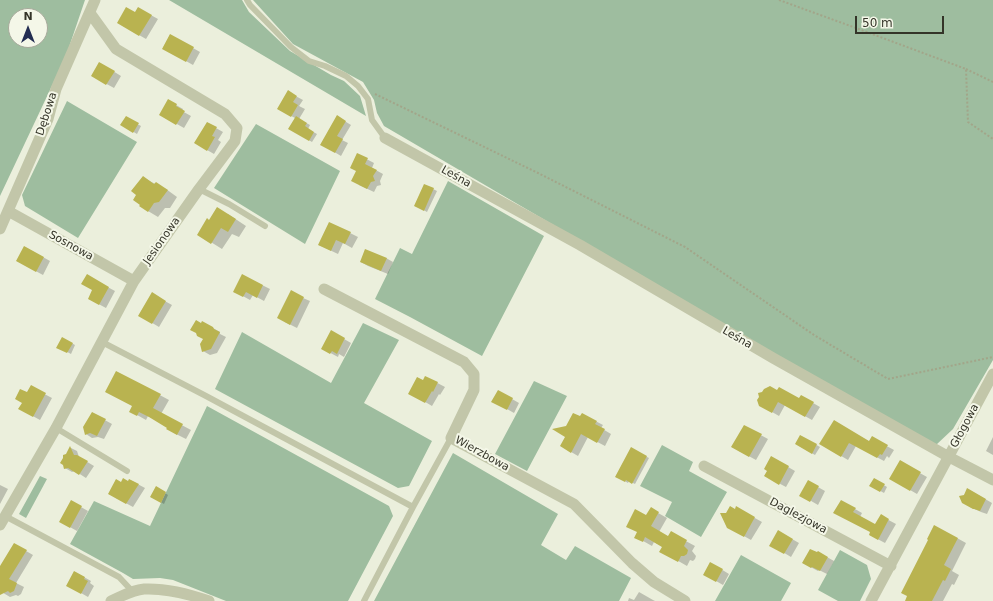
<!DOCTYPE html>
<html>
<head>
<meta charset="utf-8">
<style>
	body { margin:0 }
	#map { position:relative; width:993px; height:601px; overflow:hidden; background:#ebefdc; font-family:"DejaVu Sans",sans-serif }
	canvas { display:block }
	.north { position:absolute; left:8px; top:8px; width:40px; height:40px; box-sizing:border-box; background:#f4f7e8; border:1px solid #a7a99b; border-radius:50%; rotate:0deg; font-size:11px; font-weight:700; line-height:16px; text-align:center; color:#343428 }
	.north::after { content:''; display:block; margin:auto; width:14px; height:18px; background:#222d51; clip-path:polygon(50% 0,100% 100%,50% 72%,0 100%) }
	.scale { position:absolute; left:855px; top:16px; width:89px; height:18px; box-sizing:border-box; border:2px solid #343428; border-top:0; padding-left:5px; font-size:12px; line-height:14px; white-space:nowrap; color:#343428; -webkit-text-stroke:3px #f4f7e8; paint-order:stroke }
</style>
</head>
<body>
<div id="map">
<canvas width="993" height="601"></canvas>
<div class="north">N</div>
<div class="scale">50 m</div>
</div>
<script>
const c = document.querySelector('canvas').getContext('2d');
c.lineJoin = 'round';
function fillPath(path, color) { c.fillStyle = color; c.fill(path, 'evenodd'); }
function strokePath(path, color, width, dash) { c.strokeStyle = color; c.lineWidth = width; c.lineCap = dash ? 'butt' : 'round'; c.setLineDash(dash || []); c.stroke(path); }
function drawText(font, color, halo, rows, align = 'center') {
  c.font = font + ' "DejaVu Sans",sans-serif'; c.lineWidth = 4; c.setLineDash([]); c.textBaseline = 'middle'; c.strokeStyle = halo; c.fillStyle = color; for (const [text, x, y, turn = 0] of rows) {
    c.save(); c.translate(x, y); c.rotate((+turn || 0) * Math.PI / 180); c.textAlign = isNaN(turn) ? turn : align; if (halo) c.strokeText(text, 0, 0); c.fillText(text, 0, 0); c.restore();
  }
}
const green = new Path2D(`
	M0,0H85L66,56L0,196ZM16,16H40V40H16Z
	M169,0H242L249,12L290,51L331,75L344,81L360,96L366,116Z
	M253,0H993V360L953,429L936,445L798,368L384,126L377,113L374,100L363,82L293,44Z
	M67,101L137,142L78,238L25,206L22,195Z
	M256,124L340,171L305,244L214,188Z
	M448,181L544,236L482,356L410,317L375,299L400,248L412,254Z
	M363,323L399,340L364,403L432,441L409,486L398,488L215,389L242,332L331,383Z
	M534,381L567,396L527,471L495,454Z
	M207,406L389,506L393,516L348,601H226L173,580L160,578L133,579L123,573L70,544L94,501L150,526Z
	M662,445L693,462L689,471L727,492L701,537L665,516L672,502L640,486Z
	M453,453L558,514L541,545L566,560L575,546L631,578L619,601H374Z
	M40,476L47,479L26,518L19,514Z
	M840,550L867,565L871,579L860,601H838L818,590Z
	M741,555L791,583L781,601H715Z`);
const shadow = new Path2D(`
	M138,8L158,19L146,39L118,23L135,14Z
	M170,35L200,52L193,65L163,48Z
	M100,63L121,76L114,88L92,76Z
	M288,92L303,100L299,106L305,109L299,119L310,125L308,129L317,134L312,142L290,129L295,118L278,109Z
	M169,101L183,109L182,111L191,116L184,128L161,115Z
	M338,117L351,125L342,140L348,143L341,156L321,144Z
	M126,118L141,126L137,134L122,125Z
	M207,123L223,132L218,140L221,142L214,154L195,143Z
	M357,154L374,163L372,168L383,174L380,181L381,185L377,186L374,192L359,185L357,171Z
	M143,177L155,184L166,189L177,197L170,208H165L158,217L148,211L138,195Z
	M425,185L437,191L427,212L418,207Z
	M228,214L246,226L239,237L232,234L222,249L198,234L210,221Z
	M330,223L358,237L352,248L343,243L338,254L319,245Z
	M25,247L50,261L43,275L17,261Z
	M386,258L393,262L388,274L368,266L361,262Z
	M242,275L270,289L264,301L253,295L250,300L241,295Z
	M87,276L115,291L106,308L89,299L94,290Z
	M152,294L172,305L159,327L139,315Z
	M303,298L310,301L297,328L285,322Z
	M213,328L220,332V334L226,337L217,353L210,355L203,351L204,339Z
	M332,332L351,343L344,357L339,354L338,357L323,349Z
	M62,338L75,345L71,354L58,347Z
	M117,372L169,400L161,414L191,430L186,439L176,434L168,427L148,416L146,420L130,411L133,406Z
	M426,377L445,387L440,395L439,394L432,406L410,393L423,382Z
	M31,387L52,398L40,420L20,409Z
	M498,391L519,403L514,413L493,401Z
	M778,391L799,400L801,396L820,407L812,420L785,405L779,416L760,405Z
	M92,413L112,424L104,439L98,437L92,438L86,434Z
	M582,414L603,425L601,428L611,434L605,446L588,437L578,456L561,446L566,436L567,427L580,418Z
	M834,422L870,442L872,438L894,450L889,458L887,456L884,461L856,446L848,460L821,444Z
	M744,426L768,439L756,460L732,447Z
	M801,436L820,447L815,455L796,444Z
	M993,437V455L986,451Z
	M71,448L77,451L79,457L94,466L86,478L75,471L72,472L65,468Z
	M631,449L649,458L635,484L629,481L628,483L616,476Z
	M771,457L795,471L786,487L765,476L768,470Z
	M900,462L927,477L917,494L891,479Z
	M874,479L887,487L884,493L870,485Z
	M130,480L145,488L133,507L109,494L121,483L129,482Z
	M809,482L825,491L818,505L801,495Z
	M0,485L8,489L0,504Z
	M156,487L168,495L164,504L151,497Z
	M968,489L992,503L987,514L981,512L970,507L964,495Z
	M841,501L862,513L860,517L876,526L881,516L896,524L885,543L870,535L872,532Z
	M72,502L88,511L77,531L61,522Z
	M737,508L762,522L751,540L728,527L727,514L735,510Z
	M651,509L667,518L659,532L669,537L671,533L695,546L692,551L696,556L695,559L693,561L690,560L687,566L661,551L663,547L654,542L652,546L636,537Z
	M778,531L799,543L791,557L771,545Z
	M957,538L966,543L952,571L959,575L954,585L952,584L943,601H906Z
	M14,544L33,555L16,583L24,587L21,594L18,596L16,595L10,597L0,591V572Z
	M818,552L834,561L827,574L819,570L818,571L803,563Z
	M711,563L729,574L723,585L704,574Z
	M75,572L91,581L90,583L94,586L88,597L67,585Z
	M639,592L653,600L655,601H628L629,598L634,600Z`);
const building = new Path2D(`
	M126,7L135,12L138,7L152,15L139,36L117,23Z
	M170,34L194,47L186,62L162,49Z
	M99,62L115,71L106,85L91,76Z
	M288,90L297,96L293,102L298,105L291,117L277,109Z
	M168,99L177,104L176,106L185,111L176,125L159,115Z
	M337,115L346,121L337,136L343,139L335,153L320,145Z
	M126,116L139,123L133,133L120,125Z
	M296,116L307,123L305,126L314,132L309,141L288,129Z
	M207,122L217,127L212,136L215,137L207,151L194,143Z
	M357,153L368,158L365,164L377,170L373,176L375,181L371,182L367,189L351,181L356,171L350,168Z
	M143,176L154,184L156,182L168,190L159,202L154,203L148,212L139,206L140,205L133,200L136,195L131,191Z
	M424,184L434,188L424,211L414,206Z
	M217,207L236,219L228,232L221,228L211,244L197,235L207,218L209,220Z
	M329,222L351,232L345,244L336,240L331,251L318,245Z
	M24,246L44,257L36,272L16,261Z
	M365,249L387,258L381,271L360,262Z
	M87,274L109,287L99,305L88,299L92,290L81,284Z
	M242,274L263,285L257,298L246,292L243,297L233,292Z
	M291,290L304,297L290,325L277,318Z
	M152,292L166,301L152,324L138,316Z
	M196,320L201,323L202,321L213,327L214,329L220,332L211,349L202,352L200,344L203,339L197,336L196,333L190,330Z
	M331,330L345,338L337,354L332,351L330,354L321,349Z
	M62,337L73,343L67,353L56,348Z
	M116,371L161,394L153,408L183,424L177,435L166,429L167,428L149,417L139,412L137,416L129,412L132,406L105,392Z
	M425,376L438,382L433,392L432,391L425,403L408,394L417,377L423,380Z
	M31,385L46,393L33,417L18,409L22,403L15,399L20,389L27,392Z
	M770,386L777,390L779,387L799,398L801,395L814,402L805,417L778,402L772,413L759,406L757,400L759,397L758,393L762,392L764,389Z
	M498,390L513,398L507,410L491,402Z
	M92,412L106,419L97,436L90,433L85,435L83,427Z
	M573,413L580,416L582,413L597,421L595,424L605,429L597,443L581,434L571,453L560,446L565,437L552,429L566,426Z
	M834,420L869,441L872,436L888,445L882,455L880,454L877,458L849,443L841,457L819,444Z
	M744,425L762,434L749,457L731,447Z
	M800,435L817,444L812,454L795,444Z
	M70,446L74,455H77L88,461L79,475L68,468L64,469L63,465L60,463L63,458V455L66,454Z
	M631,447L647,456L632,484L626,480L625,482L615,477Z
	M771,456L789,466L779,485L764,476L767,471L764,469Z
	M900,460L921,472L910,491L889,479Z
	M123,478L128,481L129,479L139,484L126,504L108,494L116,479L121,482Z
	M874,478L885,484L880,492L869,486Z
	M808,480L819,486L810,502L799,496Z
	M156,486L166,492L161,503L150,497Z
	M967,488L986,499L980,511L974,509H973L962,503L959,496L964,495Z
	M71,500L82,506L70,528L59,522Z
	M841,500L856,508L853,512L875,524L881,514L889,519L878,540L869,535L870,532L833,513Z
	M730,506L735,509L736,506L755,517L744,537L727,528L720,513H726Z
	M651,507L659,512L651,526L668,536L671,531L687,540L684,546L688,550L687,554L684,556H681L678,562L659,552L662,547L645,537L643,542L634,538L637,532L626,527L635,509L646,515Z
	M934,525L958,538L944,565L951,569L945,581L943,580L932,601H905L907,596L901,593L928,540L927,539Z
	M778,530L793,539L784,554L769,546Z
	M14,543L27,550L9,579L17,583L14,591L10,593L8,591L0,595V566Z
	M810,549L817,552L818,551L828,557L820,571L812,567L811,568L802,563Z
	M710,562L723,569L716,582L703,575Z
	M74,571L85,577L84,579L88,581L81,594L66,586Z`);
const path = new Path2D(`
	M779,0L856,28L966,69L968,122L993,139
	M966,69L993,82
	M375,94L538,173L685,247L814,335L888,379L993,357`);
const service = new Path2D(`
	M247,0L250,5L291,47L309,61L325,66L346,76L358,86L368,99L372,120L385,138
	M199,189L229,204L265,226
	M102,342L206,396L413,507
	M56,428L127,471
	M5,516L119,577L133,592
	M364,601L413,507L451,438`);
const minor = new Path2D(`
	M385,138L580,245L773,358L949,457L993,480
	M8,211L134,281
	M0,229L48,119L56,89L95,0
	M324,289L464,362L474,374V390L451,438L574,504L632,563L654,582L685,601
	M704,466L891,566
	M0,525L56,428L134,281L199,189L235,141L237,128L225,114L116,49L90,13
	M111,601C122,596 132,590 144,589C166,588 189,594 209,601
	M871,601L993,374`);
const streetNames = [
	["Dębowa",47,114,-72],
	["Leśna",456,177,29],
	["Jesionowa",162,241,-55],
	["Sosnowa",71,246,29],
	["Leśna",737,338,30],
	["Głogowa",965,426,-62],
	["Wierzbowa",482,454,29],
	["Daglezjowa",798,516,28]
];
fillPath(green, '#9ebd9f');
fillPath(shadow, '#0003');
fillPath(building, '#b9b350');
strokePath(path, '#a2a589', 2, [2, 2]);
strokePath(service, '#c2c6a9', 6);
strokePath(minor, '#c2c6a9', 11);
drawText('11px', '#343428', '#f4f7e8', streetNames);
</script>
</body>
</html>
